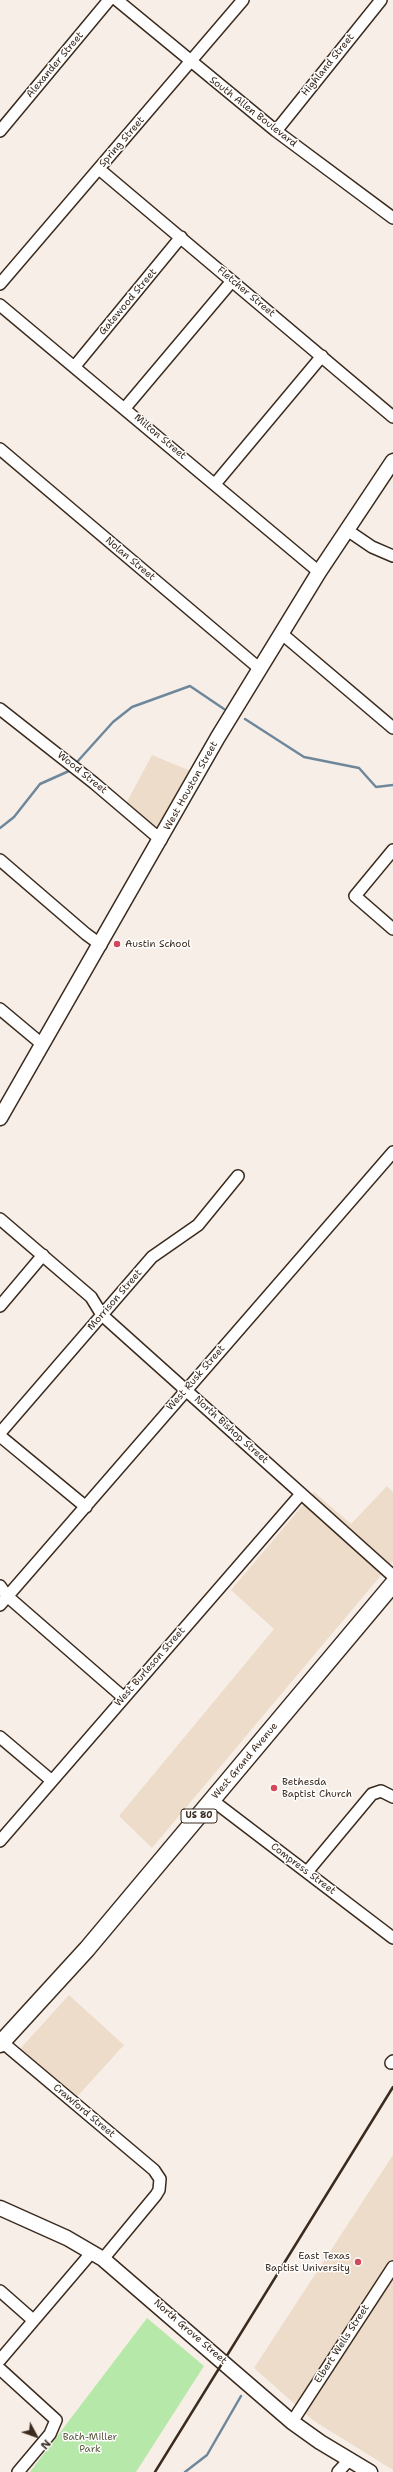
<!DOCTYPE html>
<html>
<head>
<meta charset="utf-8">
<style>
	body { margin:0 }
	#map { position:relative; width:393px; height:2472px; overflow:hidden; background:#f7efe7; font-family:"Shantell Sans",sans-serif }
	canvas { display:block }
	.north { position:absolute; left:16px; top:2416px; width:40px; height:40px; -webkit-text-stroke:3px #fff; paint-order:stroke; rotate:131deg; font-size:11px; font-weight:700; line-height:16px; text-align:center; color:#3b2a1e }
	.north::after { content:''; display:block; margin:auto; width:14px; height:18px; background:#3b2a1e; clip-path:polygon(50% 0,100% 100%,50% 72%,0 100%) }
</style>
</head>
<body>
<div id="map">
<canvas width="393" height="2472"></canvas>
<div class="north">N</div>
</div>
<script>
const c = document.querySelector('canvas').getContext('2d');
c.lineJoin = 'round';
function fillPath(path, color) { c.fillStyle = color; c.fill(path, 'evenodd'); }
function strokePath(path, color, width, dash) { c.strokeStyle = color; c.lineWidth = width; c.lineCap = dash ? 'butt' : 'round'; c.setLineDash(dash || []); c.stroke(path); }
function drawText(font, color, halo, rows, align = 'center') {
  c.font = font + ' "Shantell Sans",sans-serif'; c.lineWidth = 3; c.setLineDash([]); c.textBaseline = 'middle'; c.strokeStyle = halo; c.fillStyle = color; for (const [text, x, y, turn = 0] of rows) {
    c.save(); c.translate(x, y); c.rotate((+turn || 0) * Math.PI / 180); c.textAlign = isNaN(turn) ? turn : align; if (halo) c.strokeText(text, 0, 0); c.fillText(text, 0, 0); c.restore();
  }
}
const built = new Path2D(`
	M152,755L193,772L153,839L121,813Z
	M387,1486L393,1492V1561L152,1848L119,1816L274,1629L231,1590L314,1492L351,1524Z
	M69,1995L124,2045L74,2100L19,2050Z
	M393,2155V2470L314,2421L254,2368Z`);
const green = new Path2D(`
	M147,2318L204,2366L136,2472H30Z`);
const stream = new Path2D(`
	M245,719L304,757L359,768L376,787L393,785
	M77,762L113,722L132,707L190,686L224,709
	M0,828L14,817L40,784L69,771
	M185,2472L207,2455L241,2396`);
const minor = new Path2D(`
	M117,0L276,131L393,218
	M0,131L109,0
	M276,131L381,0
	M99,169L393,417
	M0,284L243,0
	M0,305L319,572
	M75,366L181,237
	M125,408L232,281
	M0,449L260,669
	M215,484L322,356
	M347,530L372,547L393,556
	M281,633L393,728
	M0,709L94,783L161,840
	M393,850L355,896L393,929
	M0,860L86,934L101,945
	M0,1009L43,1045
	M0,1219L91,1297L102,1315L393,1576
	M0,1306L43,1255
	M0,1433L152,1257L198,1225L238,1176
	M0,1436L86,1507
	M0,1586L7,1596L123,1697
	M0,1605L393,1152
	M0,1737L52,1781
	M212,1800L393,1938
	M0,1841L301,1494
	M307,1872L372,1794L381,1791L393,1797
	M2,2042L154,2170L160,2179L159,2190L156,2195L103,2259
	M391,2063L393,2061
	M0,2291L33,2320
	M0,2360L92,2252
	M0,2369L56,2420L50,2434L18,2472
	M292,2422L393,2267
	M338,2472L349,2460`);
const major = new Path2D(`
	M0,1118L218,737L319,572L393,461
	M0,2208L67,2238L103,2259L292,2422L320,2442L370,2472`);
const highway = new Path2D(`
	M0,2044L87,1949L393,1584`);
const rail = new Path2D(`
	M155,2472L393,2087`);
const markers = [
	[117,944,4,"#d1495b"],
	[274,1788,4,"#d1495b"],
	[358,2262,4,"#d1495b"]
];
const shields = [
	[199,1816,36]
];
const shieldNames = [
	["US 80",199,1816]
];
const streetNames = [
	["Alexander Street",55,65,-50],
	["Highland Street",328,65,-51],
	["South Allen Boulevard",253,112,38],
	["Spring Street",122,142,-49],
	["Fletcher Street",246,292,40],
	["Gatewood Street",128,302,-50],
	["Milton Street",160,437,40],
	["Nolan Street",130,559,40],
	["Wood Street",82,773,39],
	["West Houston Street",191,786,-61],
	["Morrison Street",115,1300,-49],
	["West Rusk Street",196,1378,-49],
	["North Bishop Street",231,1430,42],
	["West Burleson Street",150,1667,-49],
	["West Grand Avenue",245,1761,-50],
	["Compress Street",303,1869,37],
	["Crawford Street",84,2111,40],
	["North Grove Street",190,2332,41],
	["Elbert Wells Street",342,2344,-57]
];
const poiNames = [
	["Austin School",125,944],
	["Bethesda",282,1782],
	["Baptist Church",282,1794],
	["East Texas",350,2256,"right"],
	["Baptist University",350,2268,"right"]
];
const parkNames = [
	["Bath-Miller",90,2437],
	["Park",90,2449]
];
fillPath(built, '#eddcca');
fillPath(green, '#b6e8a9');
strokePath(stream, '#6f879b', 2.5);
strokePath(minor, '#3b2a1e', 14);
strokePath(major, '#3b2a1e', 17);
strokePath(highway, '#3b2a1e', 19);
strokePath(minor, '#fff', 11);
strokePath(major, '#fff', 14);
strokePath(highway, '#fff', 16);
strokePath(rail, '#3b2a1e', 2.5);
for (const [x, y, r, color] of markers) { const dot = new Path2D(); dot.arc(x, y, r, 0, 2 * Math.PI); c.fillStyle = color; c.fill(dot); strokePath(dot, '#fff', 1.5); }
for (const [x, y, w] of shields) { const box = new Path2D(); box.roundRect(x - w / 2, y - 7, w, 14, 3); c.fillStyle = '#fff'; c.fill(box); strokePath(box, '#3b2a1e', 1); }
drawText('bold 9px', '#3b2a1e', null, shieldNames);
drawText('10px', '#3b2a1e', '#fff', streetNames);
drawText('10px', '#3b2a1e', '#fff', poiNames, 'left');
drawText('10px', '#5a5a41', '#fff', parkNames);
</script>
</body>
</html>
